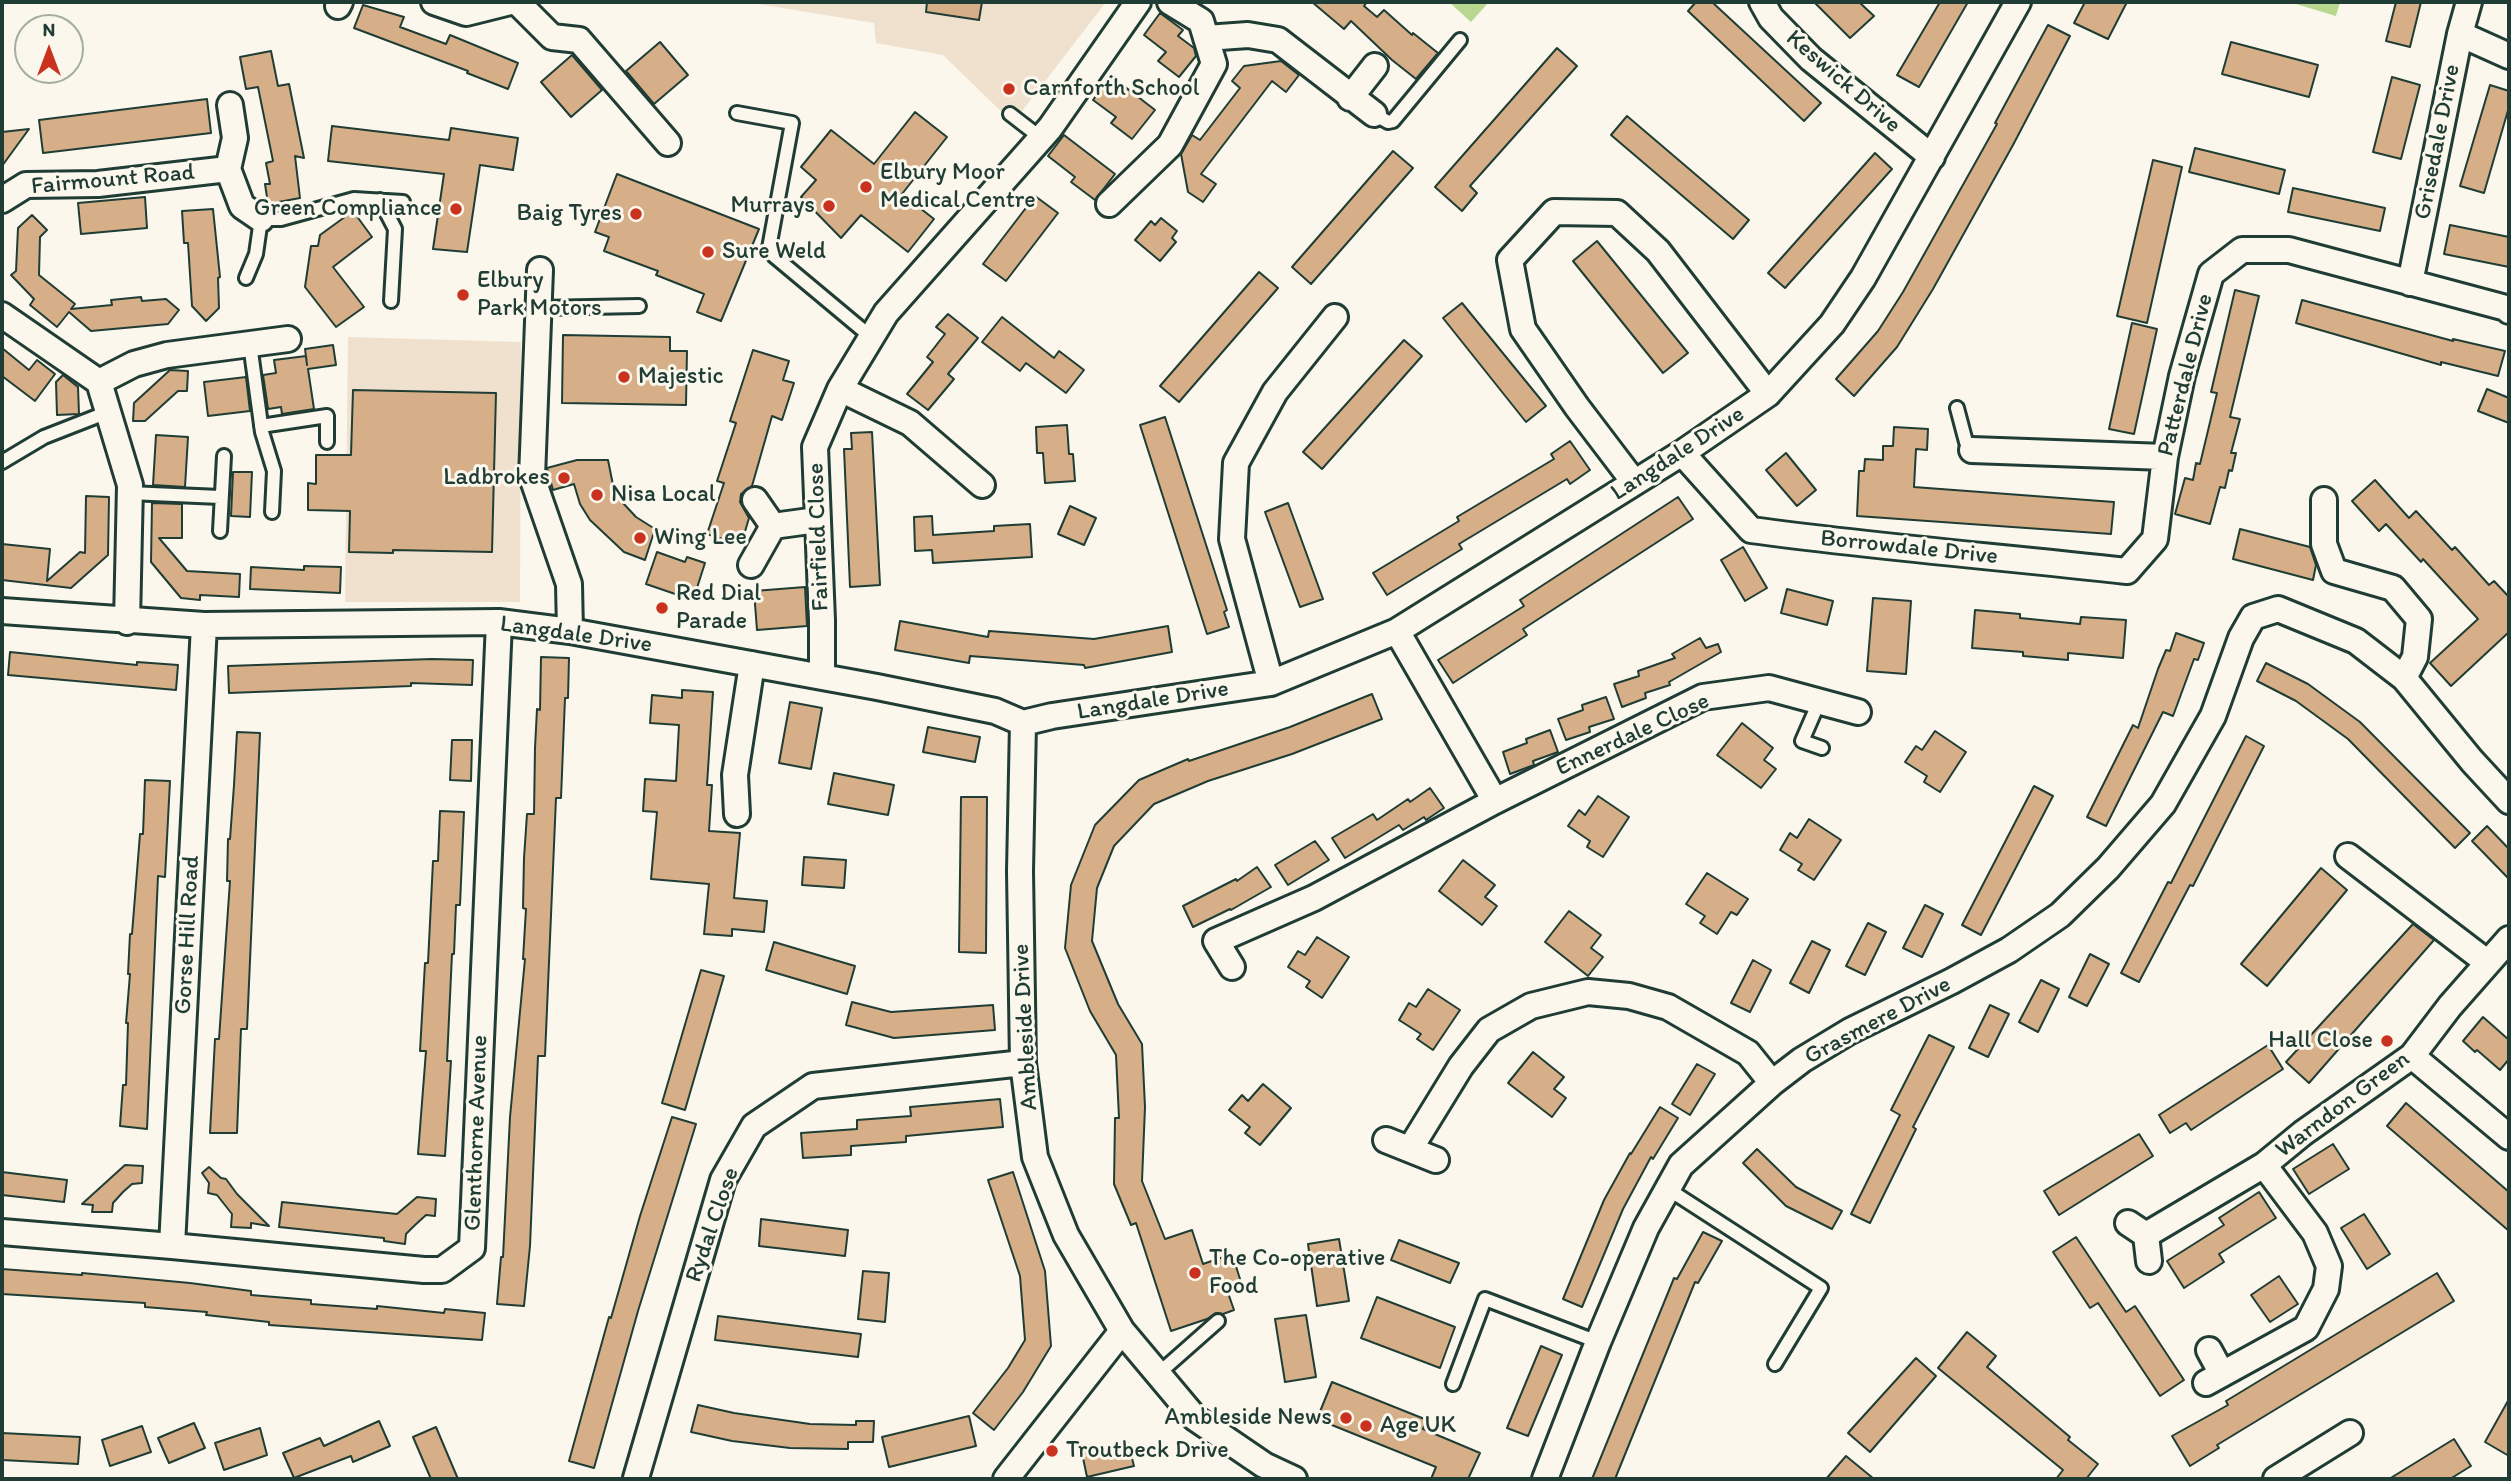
<!DOCTYPE html>
<html>
<head>
<meta charset="utf-8">
<style>
	body { margin:0 }
	#map { position:relative; width:2511px; height:1481px; overflow:hidden; background:#fbf7ec; font-family:Itim,sans-serif }
	canvas { display:block }
	.frame { position:absolute; inset:0; border:4px solid #1f3d34; pointer-events:none }
	.north { position:absolute; left:14px; top:14px; width:70px; height:70px; box-sizing:border-box; background:#fbf7ec; border:2px solid #a3ada2; border-radius:50%; rotate:0deg; font-size:19px; font-weight:700; line-height:28px; text-align:center; color:#1f3d34 }
	.north::after { content:''; display:block; margin:auto; width:24px; height:32px; background:#c8321e; clip-path:polygon(50% 0,100% 100%,50% 72%,0 100%) }
</style>
</head>
<body>
<div id="map">
<canvas width="2511" height="1481"></canvas>
<div class="frame"></div>
<div class="north">N</div>
</div>
<script>
const c = document.querySelector('canvas').getContext('2d');
c.lineJoin = 'round';
function fillPath(path, color) { c.fillStyle = color; c.fill(path, 'evenodd'); }
function strokePath(path, color, width, dash) { c.strokeStyle = color; c.lineWidth = width; c.lineCap = dash ? 'butt' : 'round'; c.setLineDash(dash || []); c.stroke(path); }
function drawText(font, color, halo, rows, align = 'center') {
  c.font = font + ' Itim,sans-serif'; c.lineWidth = 6; c.setLineDash([]); c.textBaseline = 'middle'; c.strokeStyle = halo; c.fillStyle = color; for (const [text, x, y, turn = 0] of rows) {
    c.save(); c.translate(x, y); c.rotate((+turn || 0) * Math.PI / 180); c.textAlign = isNaN(turn) ? turn : align; if (halo) c.strokeText(text, 0, 0); c.fillText(text, 0, 0); c.restore();
  }
}
const built = new Path2D(`
	M746,2H1106L1013,123L943,55L876,43L874,23Z
	M348,337L521,342L520,602H345Z`);
const green = new Path2D(`
	M1449,2H1489L1471,22Z
	M2289,2H2340L2336,16Z`);
const building = new Path2D(`
	M927,2H982L979,20L926,12Z
	M1312,2H1367L1364,6L1377,17L1384,10L1412,35L1413,33L1438,53L1416,79L1392,60L1351,21L1344,29Z
	M1696,2H1712L1821,103L1804,121L1688,11Z
	M1814,2H1859L1874,16L1850,38Z
	M1940,2H1968L1919,87L1897,75Z
	M2085,2H2127L2108,39L2074,23Z
	M2396,2H2421L2410,47L2386,41Z
	M363,5L404,17L400,27L446,44L450,35L518,63L508,89L467,73L468,71L354,28Z
	M1160,13L1183,30L1178,36L1194,48L1196,56L1179,77L1158,61L1166,52L1144,35Z
	M2048,25L2070,36L2013,145L1933,289L1897,347L1854,396L1836,379L1878,331L1903,292L1997,124L1995,123Z
	M660,42L688,75L654,104L626,71Z
	M2231,42L2318,65L2309,97L2222,74Z
	M1557,48L1577,66L1470,186L1477,193L1462,211L1435,187Z
	M271,51L278,86L289,84L304,158L295,156L300,198L268,204L265,184H270L266,163L273,161L258,87L246,89L240,57Z
	M572,55L602,90L571,117L541,82Z
	M1281,61L1299,75L1286,92L1272,81L1201,174L1216,184L1203,202L1188,192L1181,154L1192,135L1200,140L1240,88L1232,81L1244,66Z
	M1111,76L1155,110L1132,139L1111,123L1116,117L1093,100Z
	M2392,77L2420,85L2401,159L2373,152Z
	M2490,85L2509,91V107L2484,193L2460,186Z
	M207,99L211,133L43,153L39,120Z
	M915,112L947,137L902,194L934,219L908,252L861,215L841,238L801,197L816,180L801,167L831,130L874,164Z
	M1627,116L1749,220L1733,239L1611,135Z
	M332,126L449,140L451,128L518,138L513,170L480,165L467,252L433,249L444,174L328,161Z
	M29,129L2,166V132Z
	M1064,135L1115,174L1095,200L1071,182L1075,177L1048,156Z
	M2195,148L2285,170L2279,194L2189,172Z
	M1393,151L1413,168L1311,284L1292,267Z
	M1875,153L1892,169L1785,288L1768,273Z
	M2153,160L2182,167L2147,323L2117,316Z
	M617,174L759,229L721,321L697,312L704,294L656,275L658,271L604,251L609,237L595,232Z
	M2293,188L2385,208L2380,231L2288,212Z
	M1035,196L1058,213L1006,281L983,264Z
	M145,197L147,228L81,234L78,203Z
	M213,209L220,277L218,278L219,308L206,321L192,306L188,243H184L182,211Z
	M353,211L372,237L333,267L364,307L336,327L305,287L311,246H318L320,235Z
	M32,215L47,230L40,237L39,275L75,304L71,309L112,305L111,300L141,297L142,301L166,299L179,310L168,324L91,331L69,312L57,327L30,305L34,299L11,275L16,271L18,228Z
	M1161,218L1177,231L1172,238L1176,242L1160,261L1135,240L1151,221L1155,225Z
	M2450,225L2509,237V267L2444,254Z
	M1597,241L1688,353L1663,373L1573,261Z
	M1259,272L1278,288L1179,402L1160,386Z
	M2235,290L2259,296L2230,417L2240,419L2231,453H2236L2232,471L2229,470L2225,488L2220,487L2210,524L2175,514L2185,478L2193,480L2196,463L2200,464L2217,393L2211,392Z
	M2302,300L2453,341V339L2505,351L2498,376L2441,362V365L2296,323Z
	M1462,303L1546,406L1526,422L1443,318Z
	M948,314L978,338L948,374L954,379L928,410L907,394L933,362L927,357L945,334L936,327Z
	M1002,317L1054,358L1059,351L1084,370L1066,393L1026,363L1020,371L982,342Z
	M2132,323L2157,329L2134,434L2109,429Z
	M563,335L670,337V351H687L686,405L562,403Z
	M1404,340L1422,356L1322,469L1303,452Z
	M333,345L336,365L308,369L314,409L282,414L281,407L268,409L263,375L276,373L274,360L306,356L307,365L305,349Z
	M2,348L29,370L37,360L55,374L35,401L2,376Z
	M753,350L789,361L783,380L794,383L782,420L772,416L752,486L741,494L740,502L749,518L741,545L707,534L724,483L717,481L736,423L730,421Z
	M170,370L188,371L187,391H178L145,421H133L134,403Z
	M63,375L78,387L79,414L57,415L56,382Z
	M246,377L250,411L208,416L204,382Z
	M2487,389L2509,398V423L2478,411Z
	M353,390L496,393L492,552L393,550V553L349,552L350,511L308,510V483L316,484V455H351Z
	M1165,417L1227,610L1224,612L1229,627L1207,634L1140,425Z
	M1067,425L1069,454H1073L1075,481L1045,483L1043,453H1037L1036,427Z
	M1894,427L1928,429L1927,450L1916,449L1914,487L2114,502L2111,534L1857,516L1859,471H1864L1865,459L1883,460V446H1893Z
	M872,432L880,585L850,587L844,449H852L851,433Z
	M156,435L188,437L185,487L153,485Z
	M1570,441L1590,470L1570,484L1567,479L1459,544L1462,549L1387,595L1373,573L1459,521L1457,517L1554,459L1551,454Z
	M1786,453L1816,490L1797,506L1766,470Z
	M577,460H608L613,485L623,503L636,517L655,529L645,560L624,552L590,520L580,504L574,484L553,490L547,468Z
	M233,472H252L250,517L231,516Z
	M2375,480L2409,518L2416,511L2452,550L2455,547L2489,585L2494,581L2509,597V632L2451,686L2430,663L2478,619L2423,559L2421,562L2386,524L2379,531L2352,501Z
	M86,496L109,497L108,555L71,588L2,580V544L50,549L47,581L80,552L85,553Z
	M1678,497L1693,519L1523,629L1527,635L1453,683L1438,660L1524,606L1520,600Z
	M152,503L182,504V538H159L187,571L240,574L239,597L200,595V600L181,598L151,562Z
	M1288,503L1323,599L1300,607L1265,512Z
	M1070,506L1096,518L1084,545L1058,534Z
	M932,516L933,535L994,531V526L1030,524L1032,557L933,563L932,550L915,551L914,517Z
	M2240,529L2310,547L2316,565L2313,580L2233,559Z
	M1743,547L1767,588L1745,601L1721,560Z
	M657,552L685,562L687,557L705,563L695,594L683,590L681,596L646,584Z
	M304,566L341,567L340,593L250,589L251,567L304,570Z
	M805,587L807,626L757,630L754,591Z
	M1787,589L1833,601L1827,625L1781,613Z
	M1873,598L1911,601L1906,674L1867,671Z
	M1975,610L2020,614V618L2080,624L2081,617L2126,620L2123,658L2068,653V660L2023,656V652L1972,648Z
	M900,621L988,637L989,631L1094,639L1168,626L1172,652L1085,668L1084,665L970,656L969,663L895,650Z
	M2176,633L2204,643L2198,660L2194,659L2173,716L2163,712L2106,826L2087,817L2133,725L2138,728L2158,669L2166,650L2170,651Z
	M1700,638L1706,648L1718,644L1721,652L1669,682L1670,685L1645,693L1646,698L1622,707L1614,684L1639,676L1638,671L1675,658L1672,654Z
	M10,652L137,665V662L178,665L176,690L8,675Z
	M541,657L569,658L568,698H565L561,798H556L545,1056H538L530,1246L524,1306L497,1304L501,1257H503L510,1117L525,959H523L526,909L523,908L524,858L527,814H534L535,748L537,709L540,710Z
	M432,659L473,660L472,685L411,683V686L229,693L228,666Z
	M2266,663L2308,684L2360,722L2470,833L2455,848L2348,739L2296,701L2257,681Z
	M682,690L713,692L707,785H712L709,831L740,833L734,898L767,901L764,932L732,929V936L704,934L709,884L651,879L657,812L643,811L645,779L676,781L679,725L650,723L652,695L682,698Z
	M1372,694L1382,719L1292,754L1208,781L1154,804L1114,846L1097,888L1092,941L1118,1004L1142,1044L1145,1107L1142,1181L1165,1239L1192,1230L1203,1264L1232,1254L1241,1282L1226,1287L1234,1310L1223,1314L1216,1313L1207,1319L1171,1331L1136,1223L1131,1225L1114,1184L1115,1118H1119L1116,1055L1090,1011L1065,948L1071,885L1095,825L1139,780L1188,759L1189,761L1290,727Z
	M1606,697L1614,719L1589,727L1590,732L1566,740L1558,719L1583,710L1582,705Z
	M790,702L822,708L811,769L779,763Z
	M1742,723L1773,748L1764,760L1776,769L1761,788L1717,755Z
	M928,727L980,737L975,762L923,752Z
	M1550,730L1558,752L1533,761L1534,765L1510,774L1503,752L1527,743L1526,739Z
	M1935,731L1966,752L1940,792L1924,782L1927,776L1905,762L1916,746L1922,750Z
	M237,732L260,733L247,1029H241L237,1133H210L215,1039H219L230,881H227L228,839H230L234,785Z
	M2246,736L2264,746L2193,886L2190,885L2139,982L2121,973L2168,882L2171,883Z
	M452,740H472L471,781L450,780Z
	M834,773L894,785L888,815L828,804Z
	M145,780L170,781L165,877L158,876L147,1129L120,1126L123,1085H126L128,1023H126L130,974H128L130,934H132L140,834H143Z
	M2034,786L2053,796L1981,935L1962,925Z
	M1430,788L1444,808L1426,820L1424,817L1403,830L1399,825L1345,858L1332,838L1373,814L1377,820L1408,799L1410,802Z
	M1598,796L1629,817L1603,857L1587,847L1590,841L1568,826L1579,810L1585,815Z
	M961,797H987L986,953L959,952Z
	M440,811L464,812L460,905H456L454,954H452L447,1061H451L445,1156L418,1154L426,1051H420L425,963H428L433,861H438Z
	M1809,819L1841,840L1814,880L1798,870L1802,864L1780,850L1790,833L1797,838Z
	M2487,826L2509,849V879L2472,841Z
	M1315,841L1329,860L1288,885L1275,865Z
	M804,857L846,860L844,888L802,885Z
	M1463,860L1495,885L1485,897L1497,906L1482,925L1439,891Z
	M1257,867L1271,887L1231,910L1230,909L1193,927L1183,906L1236,879L1237,881Z
	M2321,868L2347,890L2267,986L2241,964Z
	M1707,873L1748,899L1737,915L1731,912L1717,934L1700,923L1705,916L1686,904Z
	M1925,905L1943,914L1922,957L1903,948Z
	M1569,911L1601,935L1591,948L1603,957L1588,976L1545,942Z
	M1868,923L1886,932L1865,975L1846,966Z
	M2413,924L2434,940L2309,1083L2286,1062Z
	M1317,937L1349,957L1322,998L1306,987L1310,981L1288,967L1298,951L1305,955Z
	M1812,941L1830,950L1809,993L1790,983Z
	M774,942L855,966L847,994L766,970Z
	M2090,954L2109,964L2087,1006L2069,997Z
	M1753,960L1771,970L1750,1012L1731,1003Z
	M701,970L724,976L685,1110L662,1103Z
	M2041,980L2059,989L2038,1032L2019,1022Z
	M1428,989L1460,1010L1433,1050L1417,1039L1421,1034L1399,1020L1409,1003L1416,1007Z
	M852,1002L891,1012L993,1005L995,1030L894,1038L846,1025Z
	M1990,1005L2009,1014L1988,1057L1969,1048Z
	M2483,1017L2509,1040V1059L2500,1070L2477,1050L2475,1052L2463,1041Z
	M1929,1035L1954,1047L1913,1127L1916,1129L1870,1223L1851,1214L1900,1115L1891,1110Z
	M2268,1045L2283,1069L2191,1130L2186,1123L2170,1133L2159,1115Z
	M1533,1052L1564,1077L1554,1089L1566,1098L1552,1117L1508,1083Z
	M1697,1064L1715,1074L1690,1115L1672,1104Z
	M1263,1084L1291,1108L1260,1145L1245,1133L1250,1127L1229,1110L1242,1095L1248,1101Z
	M1000,1099L1003,1127L906,1136V1142L851,1146V1155L803,1158L801,1133L857,1129V1120L911,1116L910,1107Z
	M2406,1103L2509,1192V1231L2387,1126Z
	M1660,1107L1678,1118L1653,1159L1651,1157L1623,1209L1582,1307L1563,1299L1604,1200L1630,1153L1631,1154Z
	M672,1117L696,1124L638,1311L594,1468L569,1461L609,1317L611,1318L640,1216Z
	M2139,1134L2153,1156L2059,1215L2044,1191Z
	M2333,1144L2349,1169L2309,1194L2293,1169Z
	M1757,1149L1796,1187L1842,1211L1832,1229L1786,1206L1743,1163Z
	M125,1165L143,1166L142,1183L132,1184L123,1192L113,1203L112,1212H92L93,1205L82,1204Z
	M209,1167L221,1178L226,1179L237,1194L269,1226L251,1223V1228L231,1227L232,1214L217,1195L208,1193L209,1183L202,1173Z
	M2,1172L67,1180L64,1202L2,1195Z
	M1013,1172L1045,1271L1051,1346L1023,1392L994,1430L973,1413L1008,1368L1025,1340L1020,1276L988,1180Z
	M2259,1192L2276,1218L2219,1254L2224,1262L2184,1288L2167,1261L2224,1225L2219,1218Z
	M417,1197L436,1199L435,1216L426,1215L414,1226L406,1234L405,1244L384,1241V1238L279,1227L282,1202L397,1214Z
	M2364,1214L2390,1254L2367,1269L2341,1228Z
	M761,1219L848,1230L845,1256L759,1246Z
	M1703,1232L1722,1241L1698,1283L1695,1282L1615,1479H1592L1674,1278L1677,1279Z
	M2076,1237L2126,1312L2135,1306L2184,1380L2160,1396L2098,1303L2090,1308L2053,1252Z
	M1339,1239L1349,1301L1317,1306L1308,1244Z
	M1399,1240L1459,1263L1450,1283L1391,1260Z
	M2,1269L82,1275V1273L190,1283L251,1291V1295L311,1300V1304L377,1309V1306L444,1313L445,1309L485,1313L482,1340L269,1325V1322L206,1315L207,1312L145,1307V1303L2,1294Z
	M863,1271L889,1273L885,1322L858,1319Z
	M2437,1273L2454,1301L2217,1445L2219,1448L2190,1466L2172,1436L2228,1405L2226,1401Z
	M2279,1276L2298,1304L2270,1322L2251,1295Z
	M1377,1297L1455,1327L1440,1368L1361,1338Z
	M1306,1315L1316,1377L1285,1382L1275,1319Z
	M718,1316L861,1334L858,1357L715,1340Z
	M1967,1332L1996,1356L1987,1367L2070,1437L2068,1440L2098,1464L2086,1479H2056L2063,1470L1938,1368Z
	M1541,1346L1562,1355L1528,1436L1507,1428Z
	M1916,1358L1936,1376L1870,1452L1848,1433Z
	M1332,1382L1427,1420L1423,1429L1480,1453L1468,1479H1431L1436,1467L1317,1419Z
	M2509,1399V1456L2485,1442Z
	M698,1405L734,1413L810,1424L856,1425V1421H874L873,1442H848V1449L790,1448L732,1441L691,1432Z
	M969,1416L976,1446L889,1467L882,1437Z
	M379,1421L390,1446L353,1462L351,1456L294,1478L283,1453L320,1438L324,1446Z
	M194,1423L205,1448L169,1463L158,1438Z
	M142,1426L151,1452L110,1466L102,1440Z
	M436,1427L444,1446L458,1479H431L413,1437Z
	M260,1428L267,1455L224,1470L215,1443Z
	M2,1433L80,1437L78,1464L2,1460Z
	M2454,1439L2471,1466L2450,1479H2389Z
	M1128,1443L1134,1466L1087,1477L1082,1453Z
	M1846,1456L1874,1479H1826Z`);
const lane = new Path2D(`
	M737,113L792,123L769,248L774,256L871,337
	M1010,114L1041,138
	M1374,114L1388,122L1393,121L1460,40
	M380,200L395,229L391,301
	M246,278L256,254L261,219H281L354,199L403,202
	M540,308L639,306
	M250,344L262,432L274,471L272,512
	M1957,408L1966,442L1972,450
	M261,426L327,416V442
	M2,462L44,437L108,412
	M129,493L220,497
	M220,531L224,456
	M1819,702L1802,741L1822,748
	M1668,1189L1821,1288L1775,1364
	M1158,1374L1218,1321
	M1453,1384L1485,1299L1598,1342`);
const street = new Path2D(`
	M434,2L466,13L510,2
	M517,2L552,37L579,40L668,143
	M1762,2L1771,18L1811,59L1932,157
	M338,6L340,2
	M2460,34L2509,56
	M1206,38L1248,35L1278,40L1374,114
	M1350,98L1375,66
	M228,169L242,206L261,219
	M2,200L26,185L98,184L228,169L235,138L230,105
	M1109,204L1170,145L1214,64L1201,21L1170,2
	M540,270L532,477L569,584L570,631
	M2410,283L2460,34L2469,2
	M2,315L99,382L130,485L127,622
	M99,382L134,364L167,355L288,339
	M840,389L910,423L982,485
	M1972,450L2165,457
	M1682,453L1751,530C1876,547 2002,557 2127,571L2155,539L2165,457L2182,376L2211,274L2242,250H2289L2506,308L2509,311
	M1634,482L1577,407L1523,329L1510,260L1554,212L1617,213L1658,251L1768,394
	M755,500L773,526
	M2324,500V544L2334,571L2393,588L2419,619L2415,657L2404,678
	M751,565L773,526L817,520
	M2,611L204,625L499,622L570,631L877,687L995,711L1023,723L1052,716L1271,683L1397,631L1682,453L1768,394L1832,324L1863,278L2018,2
	M1397,631L1495,801
	M822,677V620L815,447L840,389L886,313L1050,128L1138,2
	M1271,683L1232,539L1236,463L1275,392L1335,317
	M1023,723L1020,871L1023,1063L1035,1157L1066,1235L1122,1331L1195,1418L1264,1465L1294,1479
	M737,814L735,775L752,664
	M2348,856L2488,963
	M1232,967L1216,941L1314,898L1495,801L1703,697L1769,688L1858,712
	M2412,1056L2509,1137
	M1386,1140L1436,1160
	M1410,1149L1461,1066L1489,1030L1531,1006L1588,992L1629,996L1668,1007L1748,1053L1772,1083
	M2128,1223L2146,1235L2149,1261
	M2,1232L172,1246L424,1270H442L472,1248L499,622
	M2146,1235L2264,1165L2303,1133L2412,1056L2450,1006L2509,939
	M172,1246L204,625
	M2209,1350L2222,1374
	M2206,1383L2306,1328L2326,1289L2329,1266L2315,1233L2264,1165
	M636,1478L723,1180L754,1126L813,1086L1023,1063
	M1006,1479L1122,1331
	M1545,1479L1598,1342L1646,1228L1681,1165L1772,1083L1802,1060L1850,1031L1952,981L2009,950L2060,915L2108,868L2163,804L2213,716L2241,638L2253,617L2278,609L2356,641L2404,678L2472,761L2509,801
	M2276,1479L2350,1433`);
const markers = [
	[1009,89,7,"#c8321e"],
	[866,187,7,"#c8321e"],
	[829,206,7,"#c8321e"],
	[456,209,7,"#c8321e"],
	[636,214,7,"#c8321e"],
	[708,252,7,"#c8321e"],
	[463,295,7,"#c8321e"],
	[624,377,7,"#c8321e"],
	[564,478,7,"#c8321e"],
	[597,495,7,"#c8321e"],
	[640,538,7,"#c8321e"],
	[662,608,7,"#c8321e"],
	[2387,1041,7,"#c8321e"],
	[1195,1273,7,"#c8321e"],
	[1346,1418,7,"#c8321e"],
	[1366,1426,7,"#c8321e"],
	[1052,1451,7,"#c8321e"]
];
const streetNames = [
	["Keswick Drive",1843,82,41],
	["Grisedale Drive",2438,142,-79],
	["Fairmount Road",113,180,-5],
	["Patterdale Drive",2186,375,-76],
	["Langdale Drive",1678,454,-33],
	["Fairfield Close",819,537,-92],
	["Borrowdale Drive",1909,548,6],
	["Langdale Drive",576,635,8],
	["Langdale Drive",1153,701,-9],
	["Ennerdale Close",1633,735,-25],
	["Gorse Hill Road",188,935,-87],
	["Grasmere Drive",1878,1021,-28],
	["Ambleside Drive",1026,1027,-93],
	["Warndon Green",2343,1105,-37],
	["Glenthorne Avenue",477,1133,-88],
	["Rydal Close",713,1225,-71]
];
const poiNames = [
	["Carnforth School",1023,89],
	["Elbury Moor",880,173],
	["Medical Centre",880,201],
	["Murrays",815,206,"right"],
	["Green Compliance",442,209,"right"],
	["Baig Tyres",622,214,"right"],
	["Sure Weld",722,252],
	["Elbury",477,281],
	["Park Motors",477,309],
	["Majestic",638,377],
	["Ladbrokes",550,478,"right"],
	["Nisa Local",611,495],
	["Wing Lee",654,538],
	["Red Dial",676,594],
	["Parade",676,622],
	["Hall Close",2373,1041,"right"],
	["The Co-operative",1209,1259],
	["Food",1209,1287],
	["Ambleside News",1332,1418,"right"],
	["Age UK",1380,1426],
	["Troutbeck Drive",1066,1451]
];
fillPath(built, '#f0e1ce');
fillPath(green, '#b9d78f');
fillPath(building, '#d6af88');
strokePath(building, '#1f3d34', 2);
strokePath(lane, '#1f3d34', 18);
strokePath(street, '#1f3d34', 30);
strokePath(lane, '#fbf7ec', 12);
strokePath(street, '#fbf7ec', 24);
for (const [x, y, r, color] of markers) { const dot = new Path2D(); dot.arc(x, y, r, 0, 2 * Math.PI); c.fillStyle = color; c.fill(dot); strokePath(dot, '#fbf7ec', 2.5); }
drawText('24px', '#1f3d34', '#fbf7ec', streetNames);
drawText('24px', '#1f3d34', '#fbf7ec', poiNames, 'left');
</script>
</body>
</html>
